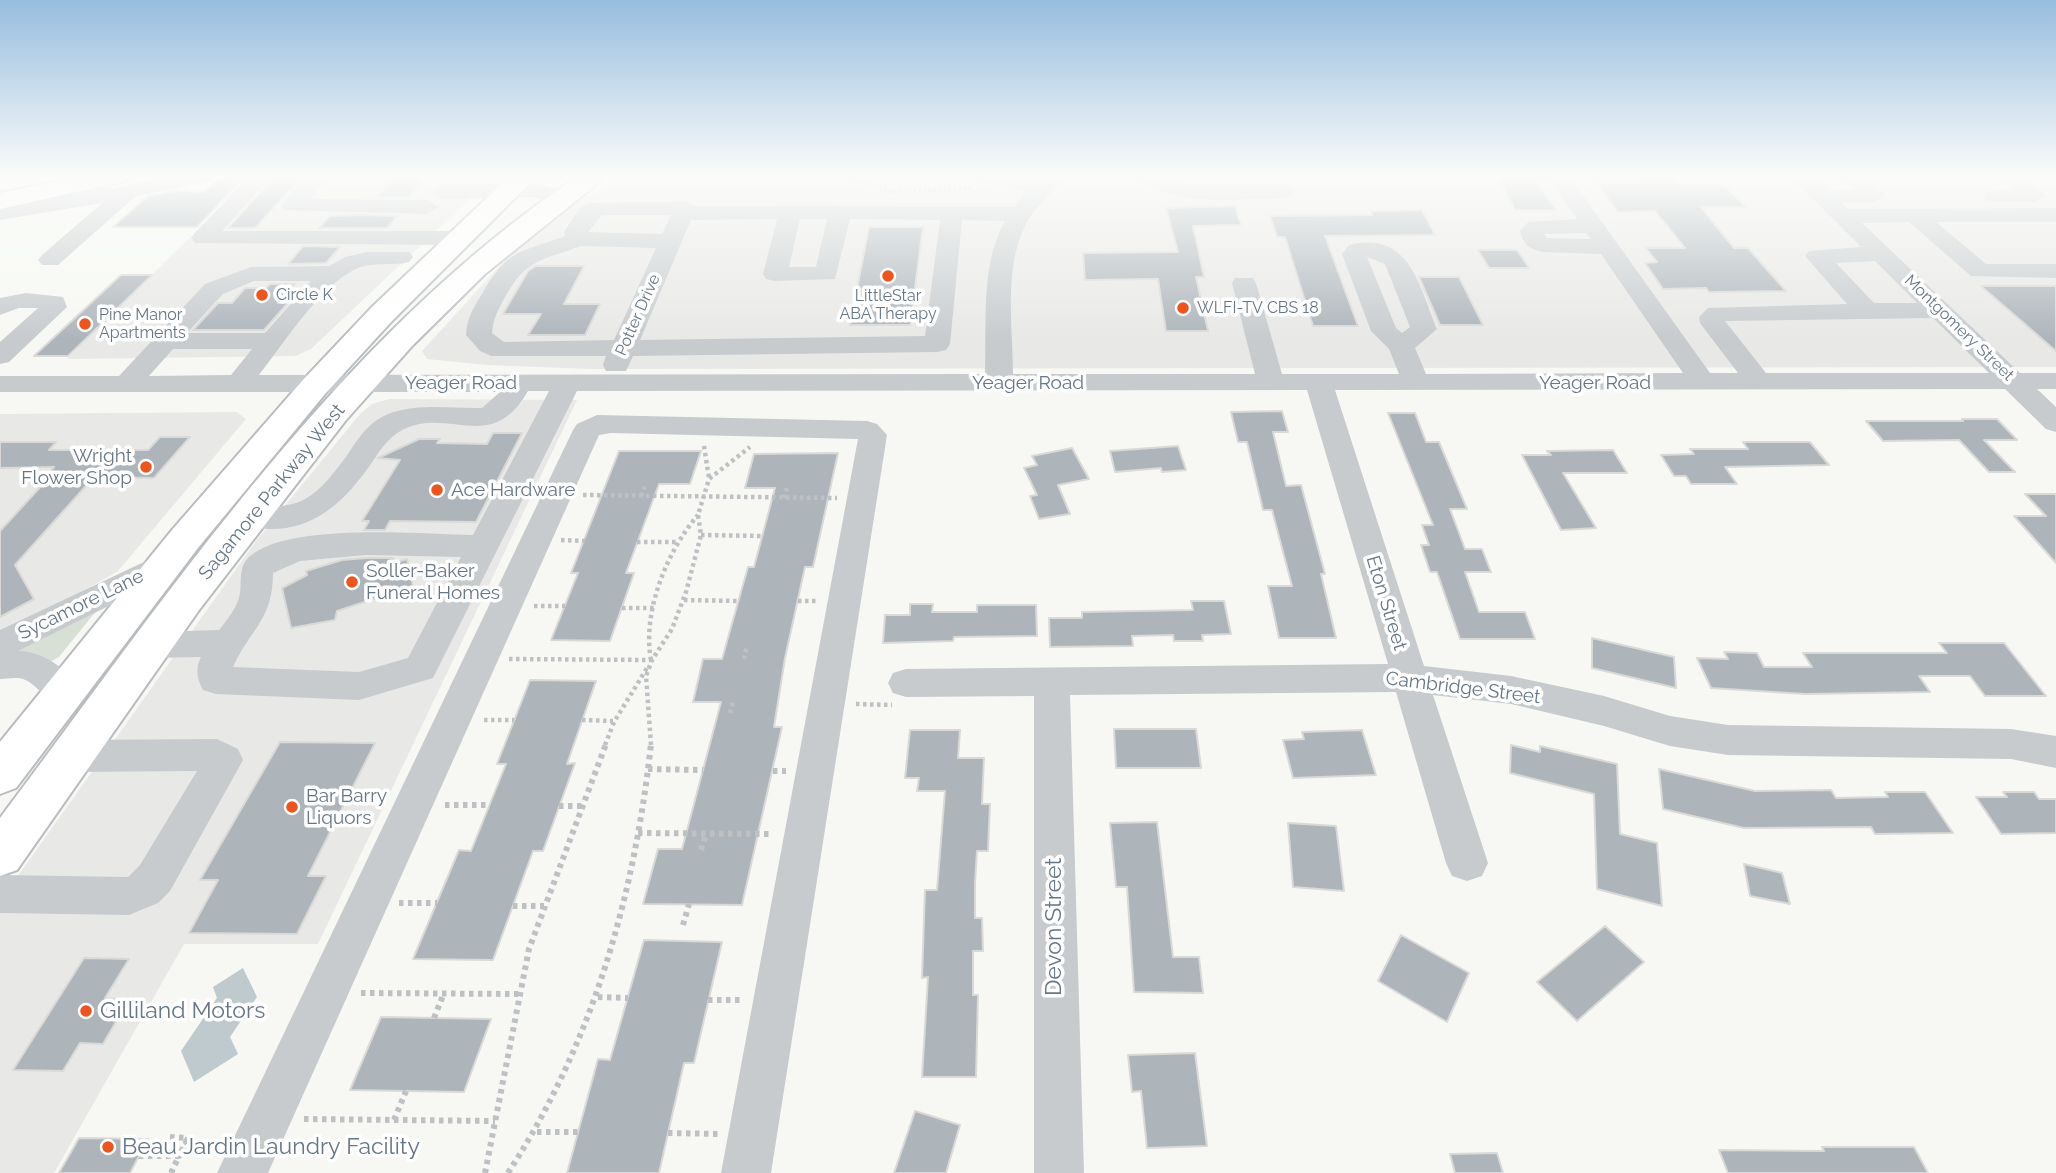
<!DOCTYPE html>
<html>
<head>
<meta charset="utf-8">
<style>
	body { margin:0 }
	canvas { display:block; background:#f7f8f4 }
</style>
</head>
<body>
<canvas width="2056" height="1173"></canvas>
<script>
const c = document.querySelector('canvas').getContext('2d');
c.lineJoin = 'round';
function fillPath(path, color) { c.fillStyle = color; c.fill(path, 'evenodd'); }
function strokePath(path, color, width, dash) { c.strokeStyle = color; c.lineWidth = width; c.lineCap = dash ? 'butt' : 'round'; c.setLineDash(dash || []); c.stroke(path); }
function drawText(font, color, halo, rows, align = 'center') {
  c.font = font + ' Raleway,sans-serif'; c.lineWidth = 7; c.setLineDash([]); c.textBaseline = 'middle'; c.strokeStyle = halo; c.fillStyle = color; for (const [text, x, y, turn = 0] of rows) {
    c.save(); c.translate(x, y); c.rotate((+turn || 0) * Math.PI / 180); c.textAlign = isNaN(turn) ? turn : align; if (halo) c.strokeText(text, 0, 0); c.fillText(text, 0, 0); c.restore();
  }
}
const built = new Path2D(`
	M252,176H494L311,349L296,356L67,359Z
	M627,176H2056V367L590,369L487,365L427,359L422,351L505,260L578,202Z
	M389,399L577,400L318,944H184L54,1173H0V901L256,541L360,414L372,404Z
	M237,412L246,419L118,571L0,639V414Z`);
const green = new Path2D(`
	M97,610L59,657L50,662L0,650Z`);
const water = new Path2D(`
	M243,968L257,997L230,1037L238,1054L194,1082L181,1051L217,998L213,987Z`);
const building = new Path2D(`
	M275,176H303L255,228H228Z
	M395,176H426L409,197H378Z
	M1497,176H1532L1556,210H1515Z
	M1630,176H1673L1682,186H1725L1746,207H1701L1734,248H1748L1786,291L1709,292L1706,288L1663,289L1645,263L1657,262L1646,248H1685L1655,211L1618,212L1597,184L1635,182Z
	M230,177H244L197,227H113L148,196L176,191L204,192L217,180Z
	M1235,206L1241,225L1193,226L1204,277H1196L1208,331H1166L1158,279L1085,280L1083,253L1178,252L1166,208Z
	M1422,210L1435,235L1325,236L1358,326H1313L1285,237H1277L1270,216L1372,215L1371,211Z
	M330,216L364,215L397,216L387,228H319Z
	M869,227H923L910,325H850Z
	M303,246L340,247L326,263L288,264Z
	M1478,250H1517L1529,268H1489Z
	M536,266H584L564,304H600L585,335H528L541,314H503L528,271Z
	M121,275H152L68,356H34Z
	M1419,277H1459L1483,325H1440Z
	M270,284H295L278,303H288L264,330H193L218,303H232L245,288H266Z
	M1981,286H2056V351Z
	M1282,411L1288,432H1273L1286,486L1301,485L1325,574H1321L1336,638H1279L1268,586H1292L1272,510H1263L1247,442H1238L1231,412Z
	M1388,413H1415L1426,442H1439L1467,509H1450L1465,549H1482L1491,572H1465L1479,612H1525L1535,639H1460L1437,572H1430L1421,545H1429L1422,525H1433Z
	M1962,419H1997L2017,440H1984L2015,472H1989L1959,440L1883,441L1866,421H1963Z
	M493,433H522L476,522L390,521L385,530H364L369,521H362L400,460L378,458L419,439H440L437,443L487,444Z
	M160,437H190L154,478L94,477L15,565L34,599L0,617V531L53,473H49L54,467L0,468V442H56L49,450H148Z
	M1743,442H1810L1829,465L1725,467L1737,484H1691L1686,476H1674L1661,455L1694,454L1690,449H1748Z
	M1178,446L1186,470L1162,472L1161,468L1115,472L1110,451Z
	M1072,448L1089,479L1058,485L1070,514L1039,519L1030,496L1037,495L1024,468L1037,465L1032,456Z
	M1613,450L1627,473H1563L1596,528L1561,530L1522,455H1551L1547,451Z
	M619,451H701L690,484H659L626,573H634L610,641L551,640L578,573H571Z
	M838,453L813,567H805L785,658L774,727H782L742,905L643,904L658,849H682L721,702H693L703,659H722L748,567H754L775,488H745L754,454Z
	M2025,494H2056V563L2014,516H2046Z
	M366,558H392L397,562L407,559L413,586L337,611L335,620L291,628L282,588L307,575L306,571L342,560Z
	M1191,601H1224L1231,634L1202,635L1203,641H1174L1173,635L1132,636L1133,646L1050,647L1049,618H1082V612L1193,610Z
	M910,604H933L932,612H977V605H1036L1037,636L954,637L953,641L883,643L885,615H910Z
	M1592,638L1674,657L1676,688L1592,668Z
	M1939,643H2004L2046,696H1985L1970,676H1919L1930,692L1805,694L1711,688L1697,658L1728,659L1724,652L1757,653L1764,667H1812L1803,653H1947Z
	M530,680L596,681L567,764L575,763L543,851H533L493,960L413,959L459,850L471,851L506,764H497Z
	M1114,729H1196L1201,768H1116Z
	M910,730H960L958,758H984L982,804H990L988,851H977L975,883V918H982L983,951H973V995H978L976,1077H922L928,977L922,978L925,890H937L945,791H917L919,778H905Z
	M1362,730L1376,775L1293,778L1283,740L1304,739L1302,732Z
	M280,742L375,743L308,876H326L297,934L189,933L218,880H200Z
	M1511,745L1540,752V746L1617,764L1620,834L1657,843L1662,906L1597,889L1594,794L1510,773Z
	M1659,769L1755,791L1831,790L1836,798L1888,797L1885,792H1925L1953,833L1875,834L1871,827L1744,828L1663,809Z
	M2003,792H2034L2039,799H2056V833L2001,834L1976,797H2007Z
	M1157,822L1173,957H1199L1203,993L1134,992L1127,887H1116L1110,823Z
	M1288,823L1336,826L1344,891L1293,887Z
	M1744,864L1782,873L1790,904L1750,896Z
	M1605,926L1644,962L1577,1021L1537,982Z
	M1401,935L1469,973L1447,1022L1378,981Z
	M644,940L722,942L694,1063H684L659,1173H567L598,1059L610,1060Z
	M84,958L129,959L105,998L128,1001L103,1044L80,1043L63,1071L13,1070Z
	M381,1017L491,1019L464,1092L350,1090Z
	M1195,1053L1207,1146L1147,1148L1141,1091L1132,1092L1128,1055Z
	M915,1111L960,1125L946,1173H894Z
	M79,1138L148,1139L130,1173H59Z
	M1822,1147H1914L1928,1173H1728L1719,1150L1824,1151Z
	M1497,1153L1503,1173H1455L1450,1154Z`);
const pathFar2 = new Path2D(`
	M851,178L892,192L973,188
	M0,179L11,176`);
const pathFar1 = new Path2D(`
	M704,446L709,478
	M583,495L837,498
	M641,496L646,483
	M784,498L787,488
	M701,535L762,536
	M561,540L585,541
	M637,542H678
	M684,600L738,601
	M798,601H818
	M534,606H565
	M622,608H654
	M509,659L652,660
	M744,659L747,646
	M651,660C642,612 667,551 698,515
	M856,704L892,705
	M730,713L733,702
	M484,720H514
	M582,720L613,721
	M605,745L614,722L647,668
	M651,745L646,676L652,660L672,629L686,592L701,535L698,515L709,479L750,447`);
const path = new Path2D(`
	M648,769L703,770
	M773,771H786
	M445,805H489
	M559,806H581
	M638,833L773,834
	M701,850L706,834
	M399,903H437
	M513,906H544
	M683,925L689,904
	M361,993L518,994
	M598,997L628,998
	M708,1000H743
	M434,1018L444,993
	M304,1119L495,1121
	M394,1120L406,1091
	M537,1132H579
	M668,1133L719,1134
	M170,1137L188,1138L186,1142L220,1143
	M139,1156H179L186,1142
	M171,1173L179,1156
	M485,1173L529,949L606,744
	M508,1173C593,1042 634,898 651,744`);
const minor = new Path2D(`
	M97,176H119L110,189L171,176H213L210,181L136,196L58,265H42L38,260L42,255L102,203L0,220V206L85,193Z
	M249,176H272L222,231H460L468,233L472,238L468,243L460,245L195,243L191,238L195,233Z
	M306,176H329L310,199L427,200L438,207L427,214L284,210L281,205Z
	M978,176H1018L1038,180L1043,176H1066C1055,191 1040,202 1030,217C1002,261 1013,325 1013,374H1255L1232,283L1235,278H1253L1256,283L1282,374H1399L1389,349L1371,331L1342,254L1349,245C1410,230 1419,286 1437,329L1415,348L1426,374L1683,373L1601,254L1542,252C1529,249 1523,244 1520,231L1528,222L1577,219L1547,176H1569L1710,373H1738L1700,323L1699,317L1708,308L1847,304L1805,256L1809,251L1861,247L1790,176H1813L1829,191L1856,189L1844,176H1867L1885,195L1874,202L1842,203L1848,209L2056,208V222H1936L1986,264H2056V278L1971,276L1909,222L1862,223L2020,373H2056V389H2037L2056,407V432L2046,429L2005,389L1335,390L1424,666L1511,676L1604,696L1670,716L1728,725L2011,729L2056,736V768L2011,759L1728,755L1670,746L1604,726L1511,704L1433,695L1488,863L1482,876L1467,881L1452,876L1446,863L1396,692L1070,695L1084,1173H1034V696L906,697L893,693L888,683L893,673L906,669L1388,664L1307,390L577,391L433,678L359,700L216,694L203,690C197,679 195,668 201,657L152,658L140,654L135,645L140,636L152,632L219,630C227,620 235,610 239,598C243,583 237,569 249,557C287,522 422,534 473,535L549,391H528C491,455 451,407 404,429C387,437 378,454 368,468C335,514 297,541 237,524L232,517L237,510C259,503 285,511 305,499C322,490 334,472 346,457C354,445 361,433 373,423C402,400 448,409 482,408L500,392H0V376H119L205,284L251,267L329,266L345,257L367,252H409L413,257L409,262C394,266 377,262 361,267C323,280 283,345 259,375L985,374C987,325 980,265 1005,221L962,220L950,344L946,350L937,352L633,356L626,371H606L603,365L606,356H491L480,351L466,335C467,318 473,308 482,294C508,249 519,253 565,236L564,232L579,209L589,203L685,201L695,206L1014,207L1027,191L981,181ZM602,215H671L662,234L588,232ZM777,219L763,274L766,279L775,281L835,279L850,219L940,220L925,336L640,340L691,220ZM800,219H827L816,267H789ZM1586,233L1591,239L1547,238L1544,234ZM581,246L656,248L614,340L504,342L492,333C493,319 498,310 505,297C527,258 541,261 581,246ZM1367,257L1385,264L1410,327L1402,333L1396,328ZM1875,261L1917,303H1874L1836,263ZM254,281H311L265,333H187L223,294ZM1933,318L1989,373H1766L1725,321ZM173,349H252L231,375L149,376ZM366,555L461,557L408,658L359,672L233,667C250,629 273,620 273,573L300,561Z
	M1139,176H1165L1185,184H1285L1296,191L1285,198C1248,198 1162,209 1139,176Z
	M1999,176H2024L2046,195L2035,202L1987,201L1984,196L1987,191L2013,189Z
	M530,183L574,192L577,197L566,204L530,197L443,199L432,192L443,185Z
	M26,293L63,297L67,307L9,362L0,364V342L38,308H19L0,315V298Z
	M597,415L867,421L877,424L887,435L771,1173H721L858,439L611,433L599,435L268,1173H217L573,430L577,424Z
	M163,553L175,557L179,565L175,573L18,651C43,651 70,670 81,692L76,702C44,712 46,688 23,679C17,677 6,679 0,679V630Z
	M217,739L238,749L243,760L170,891L158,903L129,915L0,913V875L128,877L140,865L197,771L72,772L59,767L53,756L59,745L72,740Z`);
const major = new Path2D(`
	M82,176H129L126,181L0,209V193Z`);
const highway = new Path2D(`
	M510,176H537L392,321L325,394L198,548L16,788L0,794V742L172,530L302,381L371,308Z
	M578,176H607L485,274L413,345L346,420L199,610L17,870L0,876V818C170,592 340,335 578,176Z`);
const markers = [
	[888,276,7,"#ed541e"],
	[262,295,7,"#ed541e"],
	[1183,308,7,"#ed541e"],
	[85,324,7,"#ed541e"],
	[146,467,7,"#ed541e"],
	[437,490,7,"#ed541e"],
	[352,582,7,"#ed541e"],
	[292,807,7,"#ed541e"],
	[86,1011,7,"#ed541e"],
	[108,1147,7,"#ed541e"]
];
const farPoinames = [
	["Circle K",276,295],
	["LittleStar",888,296,"center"],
	["ABA Therapy",888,314,"center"],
	["WLFI-TV CBS 18",1197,308],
	["Pine Manor",99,315],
	["Apartments",99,333]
];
const farStreetnames = [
	["Potter Drive",638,315,-66],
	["Montgomery Street",1959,328,44]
];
const streetNames = [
	["Yeager Road",461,383],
	["Yeager Road",1028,383],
	["Yeager Road",1595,383],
	["Sagamore Parkway West",272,492,-51],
	["Eton Street",1386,603,73],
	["Sycamore Lane",81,605,-26],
	["Cambridge Street",1463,688,7]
];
const poiNames = [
	["Wright",132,456,"right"],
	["Flower Shop",132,478,"right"],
	["Ace Hardware",451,490],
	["Soller-Baker",366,571],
	["Funeral Homes",366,593],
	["Bar Barry",306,796],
	["Liquors",306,818]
];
const nearStreetnames = [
	["Devon Street",1054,927,-90]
];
const nearPoinames = [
	["Gilliland Motors",100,1011],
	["Beau Jardin Laundry Facility",122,1147]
];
fillPath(built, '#e8e9e7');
fillPath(green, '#d8e0d5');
fillPath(water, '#becace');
fillPath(building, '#adb5bb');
strokePath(building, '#d9d9d7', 2);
strokePath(major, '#babec2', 4);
strokePath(highway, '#b9bdc0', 4);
strokePath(pathFar2, '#bec1c3', 3.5, [2.5, 2.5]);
strokePath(pathFar1, '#bec1c3', 4.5, [3.5, 3.5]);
strokePath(path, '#bec1c3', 6, [4.5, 4.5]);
fillPath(minor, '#c7cbce');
fillPath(major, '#fff');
fillPath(highway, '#fff');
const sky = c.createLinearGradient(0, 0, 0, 340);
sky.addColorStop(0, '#97bdde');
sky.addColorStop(0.52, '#fbfcfa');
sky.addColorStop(1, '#fbfcfa00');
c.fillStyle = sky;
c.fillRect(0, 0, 2056, 340);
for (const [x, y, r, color] of markers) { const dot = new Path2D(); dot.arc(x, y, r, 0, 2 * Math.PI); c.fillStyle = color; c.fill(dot); strokePath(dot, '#fff', 2.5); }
drawText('16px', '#657787', '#fff', farPoinames, 'left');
drawText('16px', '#657787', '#fff', farStreetnames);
drawText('19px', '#657787', '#fff', streetNames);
drawText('19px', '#657787', '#fff', poiNames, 'left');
drawText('23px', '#657787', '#fff', nearStreetnames);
drawText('23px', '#657787', '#fff', nearPoinames, 'left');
</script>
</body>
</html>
